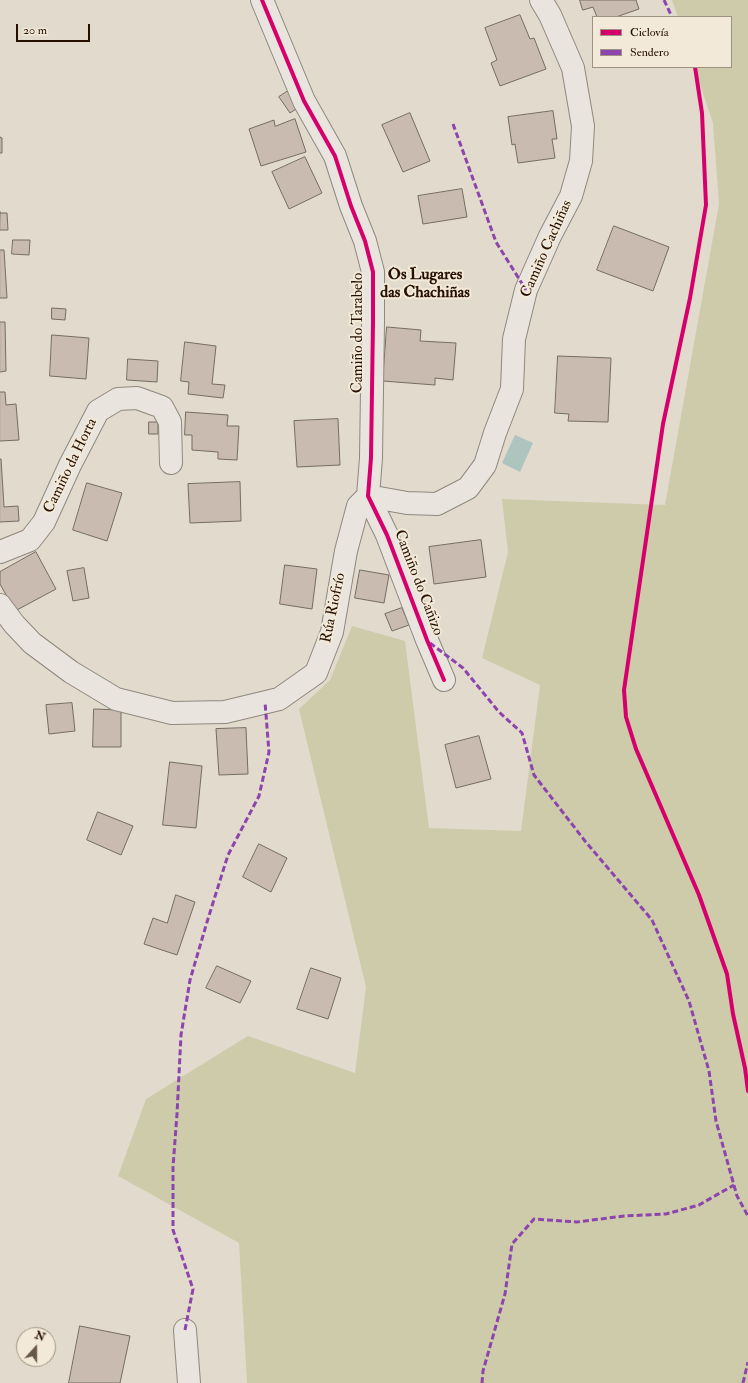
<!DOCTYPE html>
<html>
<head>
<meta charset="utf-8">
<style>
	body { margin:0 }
	#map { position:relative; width:748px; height:1383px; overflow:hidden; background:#e2dacd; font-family:"IM FELL Double Pica",serif }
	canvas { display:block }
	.legend { position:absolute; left:592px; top:16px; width:140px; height:52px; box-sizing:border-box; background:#f2e9d9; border:1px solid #a09282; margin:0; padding:5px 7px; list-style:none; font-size:12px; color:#261000 }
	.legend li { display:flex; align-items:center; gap:8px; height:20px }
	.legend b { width:20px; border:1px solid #a09282 }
	.north { position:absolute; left:16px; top:1327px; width:40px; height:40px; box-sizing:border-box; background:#f2e9d9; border:1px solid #a09282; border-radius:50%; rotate:21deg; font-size:11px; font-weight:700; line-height:16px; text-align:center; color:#261000 }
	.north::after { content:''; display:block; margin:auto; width:14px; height:18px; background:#685748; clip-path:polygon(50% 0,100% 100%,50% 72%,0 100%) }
	.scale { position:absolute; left:16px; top:24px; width:74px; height:18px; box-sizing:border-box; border:2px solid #261000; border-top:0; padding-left:5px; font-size:12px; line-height:14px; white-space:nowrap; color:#261000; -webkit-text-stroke:3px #f2e9d9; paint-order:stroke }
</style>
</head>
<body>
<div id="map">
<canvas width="748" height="1383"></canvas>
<ul class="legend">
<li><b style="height:5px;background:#d6006c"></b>Ciclovía</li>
<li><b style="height:5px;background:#8e44ad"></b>Sendero</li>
</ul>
<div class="north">N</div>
<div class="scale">20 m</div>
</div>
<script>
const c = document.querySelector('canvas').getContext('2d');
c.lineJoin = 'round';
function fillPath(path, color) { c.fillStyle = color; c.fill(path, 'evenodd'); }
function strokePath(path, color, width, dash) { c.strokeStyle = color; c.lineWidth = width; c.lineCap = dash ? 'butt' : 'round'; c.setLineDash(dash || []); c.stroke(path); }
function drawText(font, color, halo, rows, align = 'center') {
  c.font = font + ' "IM FELL Double Pica",serif'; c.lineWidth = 4; c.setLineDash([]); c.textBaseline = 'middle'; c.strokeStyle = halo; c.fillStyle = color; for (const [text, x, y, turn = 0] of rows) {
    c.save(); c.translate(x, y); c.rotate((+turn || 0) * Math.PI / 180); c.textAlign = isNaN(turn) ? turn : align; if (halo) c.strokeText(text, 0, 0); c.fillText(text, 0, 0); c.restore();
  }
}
const green = new Path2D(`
	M672,0H748V1383H247L239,1243L118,1176L146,1099L248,1036L355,1073L366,987L299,709L330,680L352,626L405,641L429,828L521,831L540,685L482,658L508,552L502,499L665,505L719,204L713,123L694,67H731V17H678Z`);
const water = new Path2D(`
	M515,435L533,443L520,472L502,463Z`);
const building = new Path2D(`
	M580,0H636L639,9L616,17H597L593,7L583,10Z
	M520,15L530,39L534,38L546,69L500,86L491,63L497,60L485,28Z
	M288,91L299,107L290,113L279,97Z
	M553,111L557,139H552L555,158L518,163L515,144L512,145L508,117Z
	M410,113L430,161L403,172L382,125Z
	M295,119L306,152L261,166L249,129L274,120L275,126Z
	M0,137L2,138V153H0Z
	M305,157L322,193L289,209L272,172Z
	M462,189L467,217L423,224L418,196Z
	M0,212V213H7L8,230H0Z
	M614,226L669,247L653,291L597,270Z
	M13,240H30L29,255L12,254Z
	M0,250H4L7,298H0Z
	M52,308L66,309L65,320L52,319Z
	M0,322H5L6,371L0,372Z
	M387,327L421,330L420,341L456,343L453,380L435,378V385L383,381Z
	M52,335L89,338L86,379L50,376Z
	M185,342L216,346L212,384L225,385L223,398L188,394L189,382L181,381Z
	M558,356L611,358L608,422L568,421L569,414L555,413Z
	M128,359L158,361L157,382L127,380Z
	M0,392H5L6,405L16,404L19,440L0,441Z
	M186,412L228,415L227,426H239L237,460L218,459V452L192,450V435H185Z
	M338,419L340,465L297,467L294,421Z
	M149,422H158V434H149Z
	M0,459H1L4,507L18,506L19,521L0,522Z
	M240,482L241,521L190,523L188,484Z
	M87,483L122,493L107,541L73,530Z
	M481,540L486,577L434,584L429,547Z
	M36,552L56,589L15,611L0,584V572Z
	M285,565L317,569L312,609L280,604Z
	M84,568L89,598L73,601L67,571Z
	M360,570L389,575L384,603L355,598Z
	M402,608L409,625L392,631L385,614Z
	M72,703L75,731L49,734L46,705Z
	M94,709L121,710V747H93Z
	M246,728L248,774L219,775L216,729Z
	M479,736L491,779L456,788L445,745Z
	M170,762L202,766L196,828L163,825Z
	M98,812L133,826L121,855L87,840Z
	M259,844L287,858L271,892L243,877Z
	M176,895L195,902L177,955L144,944L153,918L167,923Z
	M217,966L251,981L240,1003L206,988Z
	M311,968L341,978L328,1019L297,1009Z
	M80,1326L130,1336L120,1383H69Z`);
const minor = new Path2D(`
	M262,0L304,101L335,156L351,206L365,241L373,272V322L371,458L368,496L387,535L427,640L444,680
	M368,496L407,503L437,504L468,488L485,465L495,433L512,389L514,339L526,290L550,236L571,196L581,161L583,126L573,68L550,15L541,0
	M0,552L30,540L44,522L70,465L98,411L118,399L137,398L162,407L170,422L171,463
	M0,605L14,624L32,643L71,672L116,699L172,713L225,712L279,699L316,673L332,632L346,551L358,506L368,496
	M185,1330L189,1383`);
const quiet = new Path2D(`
	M664,0L672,17
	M453,124L496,242L526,290
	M430,643L463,668L499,712L522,733L534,775L585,841L652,920L689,1001L709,1071L716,1121L737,1196L748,1216
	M185,1330L193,1289L173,1230V1167L177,1114L181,1035L190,980L207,922L228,855L259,796L269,752L265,702
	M482,1383L483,1371L505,1294L512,1244L534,1219L577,1222L624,1216L666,1214L699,1205L734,1185
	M743,1383L748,1362`);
const cycleway = new Path2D(`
	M262,0L304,101L335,156L351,206L365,241L373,272V322L371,458L368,496L387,535L427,640L444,680
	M695,67L702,113L706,205L690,298L663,424L624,690L626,717L636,749L699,895L727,974L733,1014L745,1068L748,1091`);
const streetNames = [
	["Camiño Cachiñas",547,249,-66],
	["Camiño do Tarabelo",359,333,-90],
	["Camiño da Horta",71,466,-64],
	["Camiño do Cañizo",418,583,69],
	["Rúa Riofrío",334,608,-78]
];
const neighbourhoodNames = [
	["Os Lugares",425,276],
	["das Chachiñas",425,294]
];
fillPath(green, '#cecbab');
fillPath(water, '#aec4be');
fillPath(building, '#cabbb1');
strokePath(building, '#746c63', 1);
strokePath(minor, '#8f887e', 24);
strokePath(minor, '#e9e5de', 22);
strokePath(quiet, '#8e44ad', 3, [6, 3]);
strokePath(cycleway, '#d6006c', 4);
drawText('15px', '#261000', '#f2e9d9', streetNames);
drawText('bold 16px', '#261000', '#f2e9d9', neighbourhoodNames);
</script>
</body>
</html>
